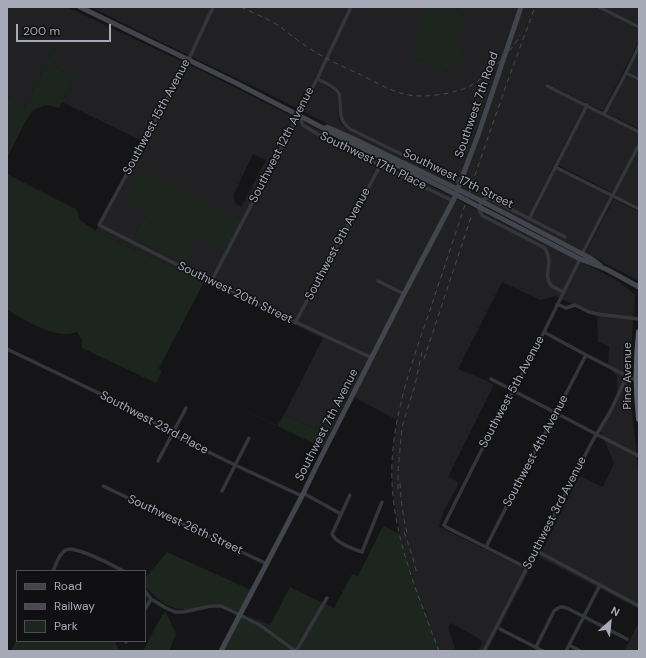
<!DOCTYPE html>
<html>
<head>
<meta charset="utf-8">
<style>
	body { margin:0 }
	#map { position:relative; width:646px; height:658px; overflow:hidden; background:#151517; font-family:"DM Sans",sans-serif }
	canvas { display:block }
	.frame { position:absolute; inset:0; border:8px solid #a6aab7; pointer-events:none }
	.legend { position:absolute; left:16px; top:570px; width:130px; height:72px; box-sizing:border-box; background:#101012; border:1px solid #4c4e54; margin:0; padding:5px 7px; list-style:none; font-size:12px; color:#a6aab7 }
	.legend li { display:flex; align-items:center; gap:8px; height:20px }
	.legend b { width:20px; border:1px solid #4c4e54 }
	.north { position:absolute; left:590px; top:602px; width:40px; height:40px; -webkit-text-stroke:3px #101012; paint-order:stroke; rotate:27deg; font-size:11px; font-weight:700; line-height:16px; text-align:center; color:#a6aab7 }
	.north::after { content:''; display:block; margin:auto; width:14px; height:18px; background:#a6aab7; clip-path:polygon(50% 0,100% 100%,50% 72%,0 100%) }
	.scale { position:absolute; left:16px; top:24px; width:95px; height:18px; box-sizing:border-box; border:2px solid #a6aab7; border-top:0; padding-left:5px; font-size:12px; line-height:14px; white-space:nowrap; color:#a6aab7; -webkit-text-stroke:3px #101012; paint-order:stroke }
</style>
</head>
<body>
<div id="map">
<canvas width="646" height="658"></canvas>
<div class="frame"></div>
<ul class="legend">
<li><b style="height:5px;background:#43454c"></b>Road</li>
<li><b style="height:5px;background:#484a51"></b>Railway</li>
<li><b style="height:11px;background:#1c251e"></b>Park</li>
</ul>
<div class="north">N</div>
<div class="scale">200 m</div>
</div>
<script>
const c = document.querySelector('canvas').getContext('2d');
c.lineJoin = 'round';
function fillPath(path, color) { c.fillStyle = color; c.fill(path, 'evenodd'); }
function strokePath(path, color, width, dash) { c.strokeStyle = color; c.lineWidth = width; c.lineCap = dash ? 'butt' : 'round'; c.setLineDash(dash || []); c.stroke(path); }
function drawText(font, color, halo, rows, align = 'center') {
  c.font = font + ' "DM Sans",sans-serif'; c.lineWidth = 3; c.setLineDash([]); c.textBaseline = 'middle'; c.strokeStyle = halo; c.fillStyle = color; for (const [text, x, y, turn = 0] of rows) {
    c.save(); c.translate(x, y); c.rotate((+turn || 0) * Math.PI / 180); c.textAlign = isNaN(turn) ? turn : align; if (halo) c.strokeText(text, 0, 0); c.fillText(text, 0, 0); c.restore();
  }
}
const built = new Path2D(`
	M7,7H67L198,69L453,197L351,395H349L329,435L284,415L322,340V338L206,281L204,282L96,231L131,164L142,141L62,102L74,77L58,69L54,63V49L24,109L7,96ZM253,154L266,160L241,207L236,204L233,196ZM148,212L183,263L133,238Z
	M91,7H428L427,8L412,59L425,60L443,72L464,61L462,59L464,50L458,45L455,39L463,16L456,7H519L459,181L350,127L345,124L342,118V96L339,90L334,86L316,76L314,79L336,92L338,97L339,120L343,126L348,130L458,184L457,187L349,135L261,90L167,45Z
	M523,7H595L639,29V41L603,111L547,84L545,87L584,106L555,163L527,219L530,221L556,169L611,197L582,251L460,189Z
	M603,7H639V25Z
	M639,49V77L629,72Z
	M627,75L639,81V129L606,113Z
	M587,107L639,134V142L613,193L558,165Z
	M639,149V207L615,195Z
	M456,199L615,279L635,294L632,339L630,371L631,400L639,479V609L539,557L579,476L603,487L614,463L600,430L617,395V376L608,367L609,346L598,342L597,315L555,296L540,300L502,282L458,369L485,380L494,385L448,477L458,482L457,487L444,511L439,526L447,531L529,571L487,651H486L518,590L515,588L483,651H478L482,643L480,639L451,623L448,627L456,651H441L432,630L401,537L394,506L392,478L393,448L397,420L354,397Z
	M614,199L639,212V278L637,280L585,253Z
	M639,622V651H624Z`);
const green = new Path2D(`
	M428,7H456L463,16L466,27L459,31L455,39L458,45L464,50L462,58L465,61L443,72L432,74L425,60L412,59L419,23L427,8Z
	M54,49L59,52L54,63L58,69L74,77L59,108L46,105L33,110L25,122L7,158V96L24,109Z
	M142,169L243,221L226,251L198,237L183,263L133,238L148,212L125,199Z
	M7,174L76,209L80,220L96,231L204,282L159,368L160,370L162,371L156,383L82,348V340L77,332C73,333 70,334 67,334C48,335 24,319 7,310Z
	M224,400L276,426L278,425L285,412L284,415L329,435L323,448Z
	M383,526L400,534L432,630L441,651H298L325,604L334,608L352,574L358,576Z
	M167,552L251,590L239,612C232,609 223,605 215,604C208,603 201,607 194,609C172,613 160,601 145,587V578Z
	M290,587L323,603L295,649L261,623L242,613L270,625Z
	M166,612L176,634L169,651H143L162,615Z
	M241,617L259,626L291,651H223Z
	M17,639V641H115L119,651H11Z`);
const street = new Path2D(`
	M213,7L188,61L99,225L211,282L372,358
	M599,7L639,27
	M626,73L639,79
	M317,79C323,82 334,86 338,92C340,94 340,98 340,101C341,113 339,121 350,129L460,183
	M547,86L639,132
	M604,114L626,73L639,46
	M299,116L303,125L324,138L453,201
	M555,167L639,209
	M529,219L587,105
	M582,254L639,145
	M378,281L404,294
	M211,282L317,79L351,7
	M563,292C560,290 555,288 552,286C544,278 549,270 549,261C549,256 547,253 545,248L483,216L479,210L482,200L487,198L491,199L565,237
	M557,304L566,308L575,305L589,312L597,314L639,319
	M295,323L380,166
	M544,332L586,355L637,381
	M7,349L140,413L150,419L157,425L172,434L235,465L302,496
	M491,379L596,434L639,456
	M158,461L186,408
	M103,486L267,564
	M222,491L249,438
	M303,493L341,514
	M350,495L332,534C336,543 353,549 362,552L382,502
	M486,547L527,466L556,413L586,355
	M537,551L639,606
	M527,568L446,527L444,525L478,457L544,332L580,259
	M53,571C56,565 59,553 66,550C76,545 113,566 124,571
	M145,591L151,599L166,608L175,612H183L202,608L210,606H221L230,610L260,625L295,651
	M145,609L151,599
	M500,629L543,651
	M126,642V641
	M569,645L580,651
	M536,647L554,611C560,606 562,606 569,609L627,639
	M296,651L327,598
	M484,651L593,440L610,412L627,376
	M566,651L600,585`);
const secondary = new Path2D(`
	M80,7L236,83L298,115L350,142L447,190
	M327,127L352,138L449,185
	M489,205L590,258L600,265
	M487,211L580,259L606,269L639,287
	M221,651L302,496L317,465L404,294L454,199L478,135L521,7`);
const highway = new Path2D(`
	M639,332C636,361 636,390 639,419`);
const rail = new Path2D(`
	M241,7C253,13 267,18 279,26C288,32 296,40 306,46C322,57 339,65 357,73C372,80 388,90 404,94C422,99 456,94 472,85C479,81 485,75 491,70C502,59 513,49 520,35
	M424,359L472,214
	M400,483C401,501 403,519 408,536
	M398,489V471L402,427L415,385L422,352
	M404,532L412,555L417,574
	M439,651C419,598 394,539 392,482C389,415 418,348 438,286C458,226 478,165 499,106C510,73 523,40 535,7`);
const secondaryBridge = new Path2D(`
	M449,185L489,205
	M447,190L487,211`);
const streetNames = [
	["Southwest 7th Road",477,105,-71],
	["Southwest 15th Avenue",157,117,-62],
	["Southwest 12th Avenue",282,145,-63],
	["Southwest 17th Place",373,161,26],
	["Southwest 17th Street",458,179,26],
	["Southwest 9th Avenue",338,244,-62],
	["Southwest 20th Street",235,293,26],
	["Pine Avenue",628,376,-90],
	["Southwest 5th Avenue",512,392,-62],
	["Southwest 23rd Place",154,423,28],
	["Southwest 7th Avenue",327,425,-63],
	["Southwest 4th Avenue",536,451,-62],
	["Southwest 3rd Avenue",555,513,-63],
	["Southwest 26th Street",185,525,25]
];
fillPath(built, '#212124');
fillPath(green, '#1c251e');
strokePath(street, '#35363c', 3.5);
strokePath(secondary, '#43454c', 5);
strokePath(highway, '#61646d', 6);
strokePath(rail, '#484a51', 1, [5, 4]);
strokePath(secondaryBridge, '#43454c', 5);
drawText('12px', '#a6aab7', '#101012', streetNames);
</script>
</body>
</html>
